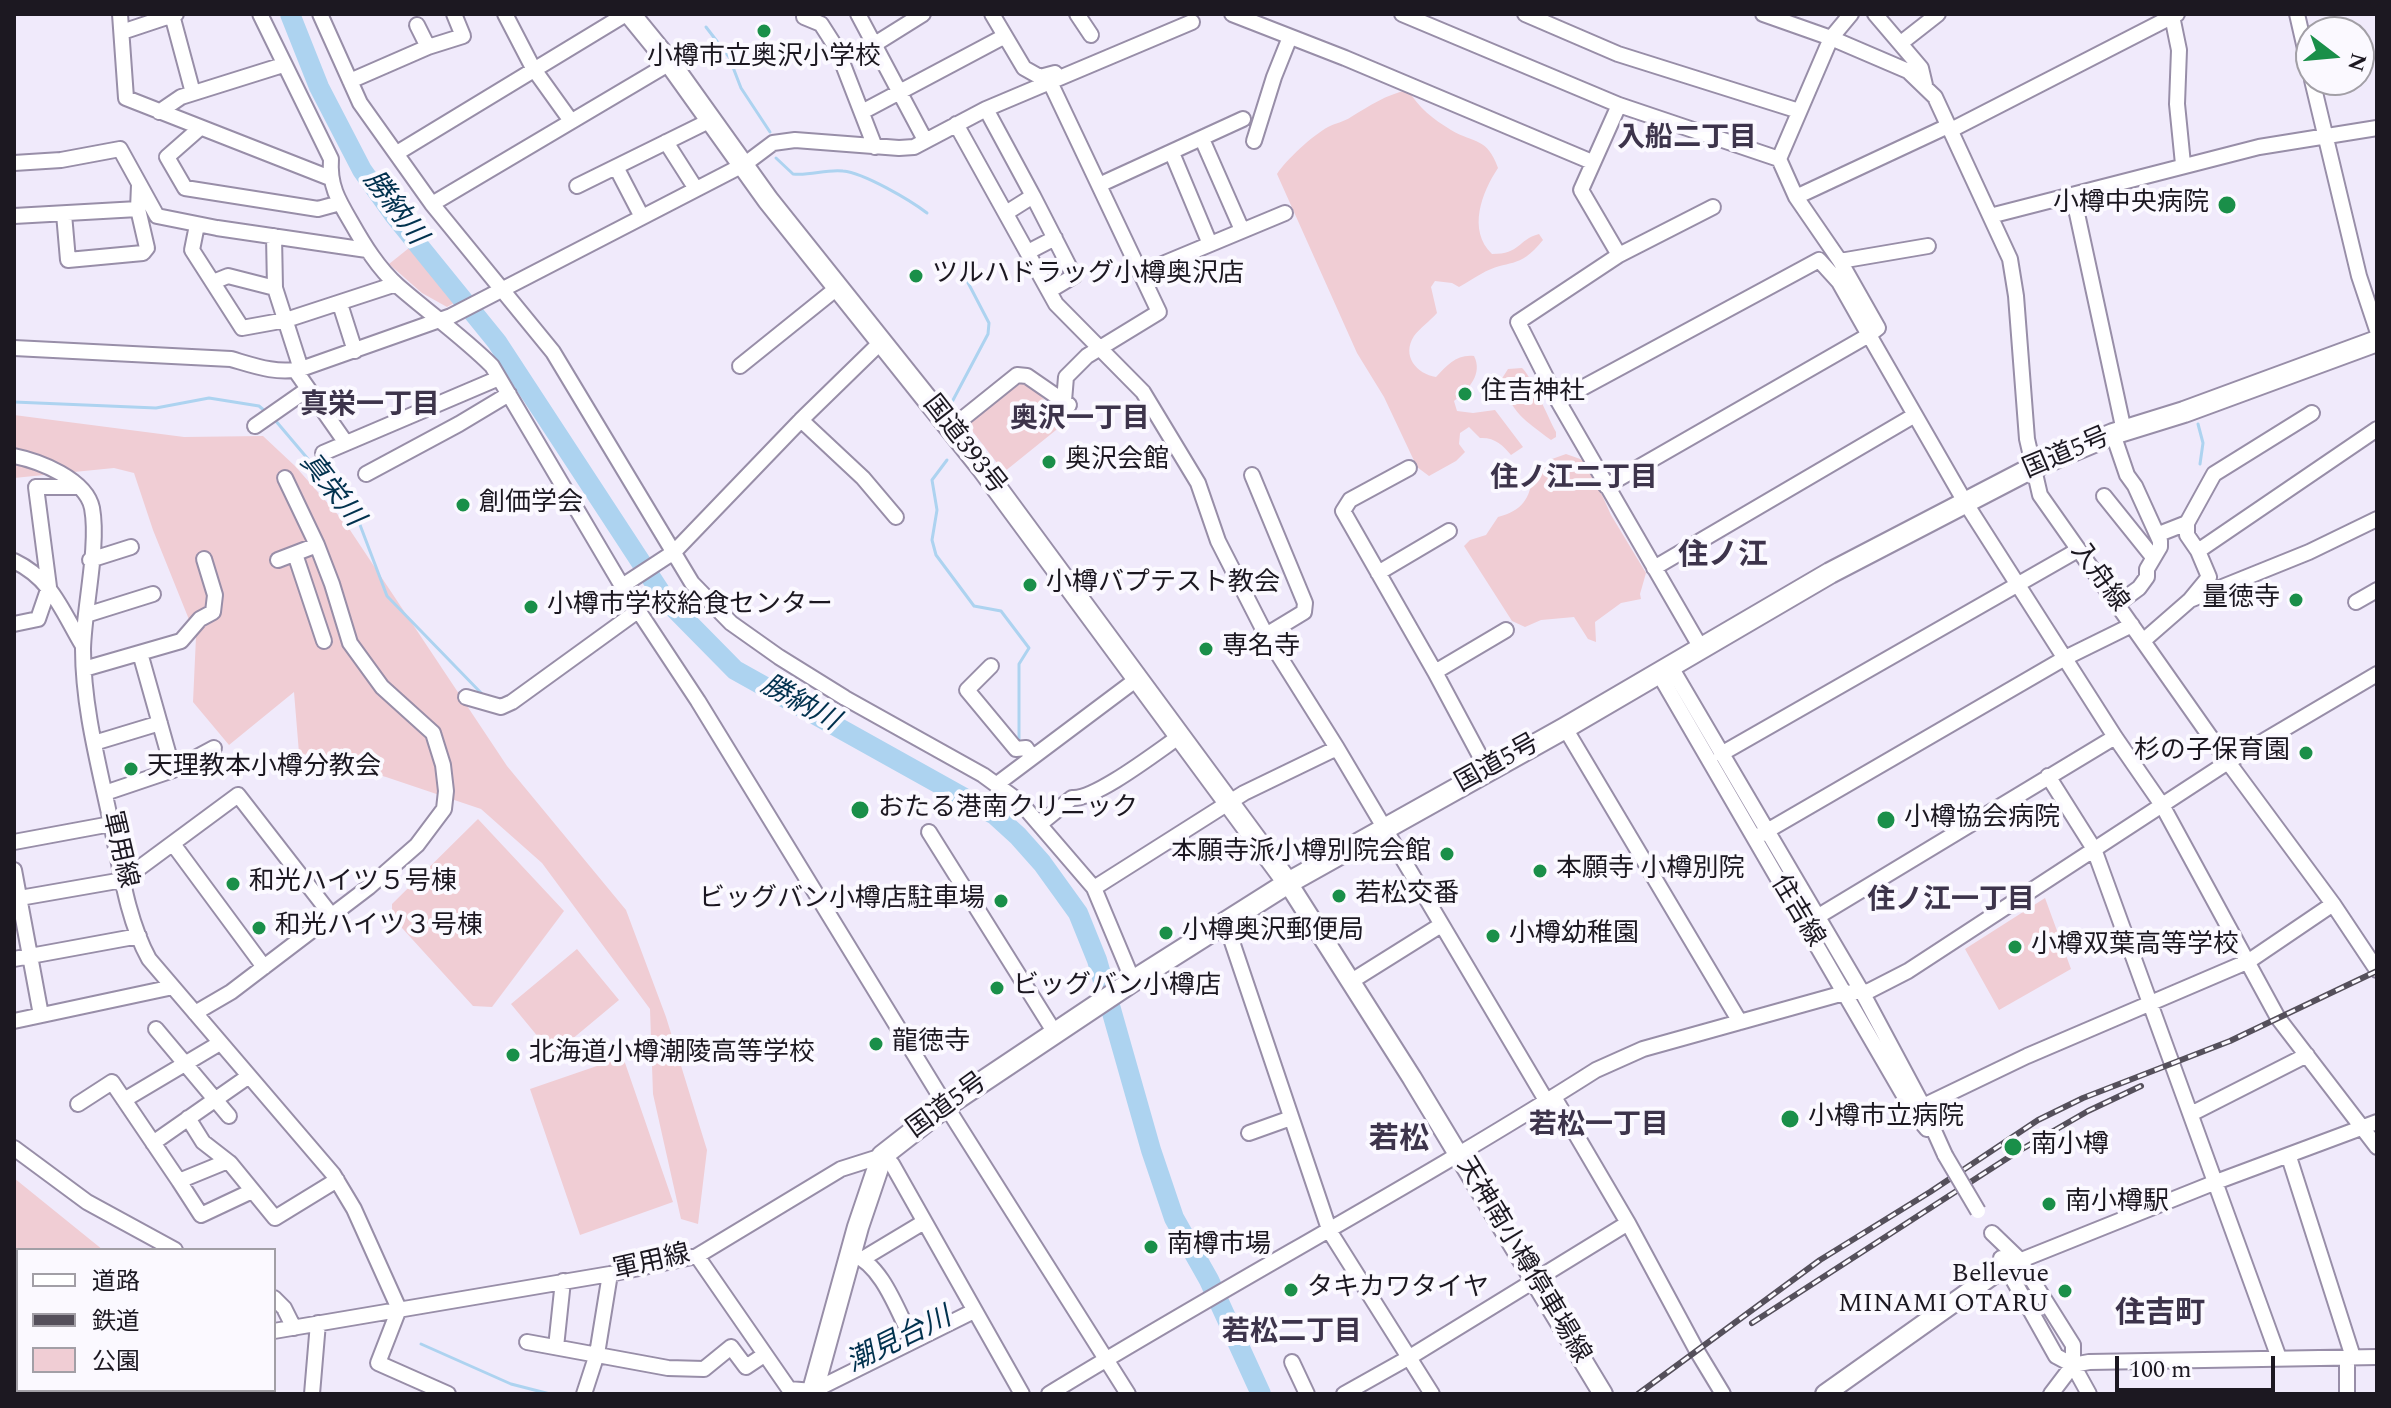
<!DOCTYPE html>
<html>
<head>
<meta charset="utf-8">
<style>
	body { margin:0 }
	#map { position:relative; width:2391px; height:1408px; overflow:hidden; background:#f0eafb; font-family:Spectral,"Noto Sans JP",serif }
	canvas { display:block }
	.frame { position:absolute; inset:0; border:16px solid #1c1821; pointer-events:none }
	.legend { position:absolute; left:16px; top:1248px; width:260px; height:144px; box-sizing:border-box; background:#fbf9ff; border:2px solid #a29fa6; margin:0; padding:10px 14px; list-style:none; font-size:24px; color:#1c1821 }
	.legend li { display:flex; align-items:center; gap:16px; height:40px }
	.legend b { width:40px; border:2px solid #a29fa6 }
	.north { position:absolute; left:2295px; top:16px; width:80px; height:80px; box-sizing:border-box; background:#fbf9ff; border:2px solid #a29fa6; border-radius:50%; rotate:106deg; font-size:22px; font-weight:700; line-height:32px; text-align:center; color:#1c1821 }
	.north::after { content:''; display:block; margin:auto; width:28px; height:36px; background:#1a8f49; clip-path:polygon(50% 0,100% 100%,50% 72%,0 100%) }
	.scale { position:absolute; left:2115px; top:1356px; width:160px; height:36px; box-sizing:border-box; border:4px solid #1c1821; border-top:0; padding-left:10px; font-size:24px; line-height:28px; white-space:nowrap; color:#1c1821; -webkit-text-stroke:6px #fbf9ff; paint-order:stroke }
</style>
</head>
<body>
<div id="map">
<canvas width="2391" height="1408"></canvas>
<div class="frame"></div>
<ul class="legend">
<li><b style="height:10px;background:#fff"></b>道路</li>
<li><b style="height:10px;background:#55505b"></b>鉄道</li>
<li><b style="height:22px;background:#f0cdd4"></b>公園</li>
</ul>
<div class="north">N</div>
<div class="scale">100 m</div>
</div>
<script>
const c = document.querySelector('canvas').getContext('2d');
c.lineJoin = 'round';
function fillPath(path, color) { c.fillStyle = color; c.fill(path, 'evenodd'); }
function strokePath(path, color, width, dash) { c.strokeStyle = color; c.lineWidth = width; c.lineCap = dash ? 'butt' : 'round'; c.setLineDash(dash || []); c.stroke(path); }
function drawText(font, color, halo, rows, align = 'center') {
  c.font = font + ' Spectral,"Noto Sans JP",serif'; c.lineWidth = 8; c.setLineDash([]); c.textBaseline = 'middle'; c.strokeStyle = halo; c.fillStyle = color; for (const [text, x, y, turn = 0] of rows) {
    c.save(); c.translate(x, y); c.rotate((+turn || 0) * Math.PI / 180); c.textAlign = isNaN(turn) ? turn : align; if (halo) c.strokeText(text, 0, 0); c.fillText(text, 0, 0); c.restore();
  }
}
const green = new Path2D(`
	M1408,90C1419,108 1433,119 1451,130C1475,144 1487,137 1498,168C1482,192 1467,230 1492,254C1521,254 1517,240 1539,234L1543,240C1518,271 1509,258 1481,274C1473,278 1467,283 1459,287L1452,283L1435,281L1431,287L1437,313C1430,321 1420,328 1414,336C1401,356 1417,374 1436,377C1447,365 1457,354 1474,356C1483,374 1469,389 1454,401L1457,411L1473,413L1495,410L1523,447L1511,455C1503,445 1494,437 1480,438L1469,427L1460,433L1459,444L1465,452L1456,461L1429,476L1417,467L1384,397L1357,353L1277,174C1287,159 1312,136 1328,127C1335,123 1344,122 1351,117C1371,105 1385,95 1408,90Z
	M409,248L454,303L447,307L422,293L389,264Z
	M1522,368C1531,375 1548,418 1556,432V437L1551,440C1524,420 1512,413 1501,380L1508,369Z
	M1018,382L1028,383L1066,422L1004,472L966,423Z
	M14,415L184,437L263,436L295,466L346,524L507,766L626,910L666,1017L707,1150L698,1224L681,1219L653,1094L650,1009L542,863L481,809L386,777L299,753L294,692L229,745L193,702L196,637L153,530L134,473L114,468L14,478Z
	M1566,454L1583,460L1598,486L1611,515L1646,573L1640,594L1641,599L1621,603L1595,622L1596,642L1588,639L1574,617L1541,620L1525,627L1512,621L1464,546L1470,540L1486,535L1498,517C1521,511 1531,499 1532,475L1552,459Z
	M478,819L564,911L492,1007L473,1006L392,917V904Z
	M2045,898L2071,969L1999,1010L1965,949Z
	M577,949L619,1000L553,1055L511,1004Z
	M623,1057L673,1202L580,1235L530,1089Z
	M14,1178L103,1250H18V1288L14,1286Z`);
const stream = new Path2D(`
	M706,27L729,57L741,88L770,132
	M776,158L793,174C810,176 826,169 843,171C864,173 910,200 927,213
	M14,402L156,408L209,398L259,406L266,412
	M952,402L988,334L989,323L964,275
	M275,420L357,517L387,596L485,697
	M2198,424L2203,443L2200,464
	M947,460L932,480L937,510L932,540L936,555L974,606L1001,611L1029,648L1019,664V743
	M657,605L665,599
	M421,1344L511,1384L550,1394
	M14,1374L18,1378`);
const river = new Path2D(`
	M290,14L319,87L362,170L394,215L497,342L665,599L735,670L995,815L1018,836L1042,863L1078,913L1097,960L1151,1150L1174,1218L1209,1280L1261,1394`);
const minor = new Path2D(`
	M120,14L126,98L330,178
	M260,14L331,159C329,185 338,200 351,222C364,245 378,268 398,286C429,313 463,337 492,366L622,586L698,701L946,1106L1128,1394
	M320,14L360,103L432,204L553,352L692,583L731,623L779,657L845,698L983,775L1020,802L1094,888L1133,981
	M505,14L533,68L571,121
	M858,14L925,140
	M992,14L1024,68L1040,77L1055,73
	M1077,14L1091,35
	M1232,14L1345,58L1592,162
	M1402,14L1619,105L1779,159
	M1525,14L1618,54L1799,111
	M1763,14L1831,38L1908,71L1935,97L2010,259L2016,296L2027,439L2040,495L2228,762L2333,904L2377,970
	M1851,14L1831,38L1779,159L1796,197L1840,261L1878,328L1869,335L1965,502L2115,737L2162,805L2278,1018L2377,1147
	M1875,14L1921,68L1925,85
	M2297,14L2311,75
	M172,15L193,93
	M2172,16L2179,50L2177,104L2183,164
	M804,17L821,24L837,49L875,147
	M122,32L176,14
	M1901,43L1938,14
	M875,44L923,14
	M428,47L463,36L454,14
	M2312,80L2359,276L2377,330
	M350,81L428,47L417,25
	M1050,82L1159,312L1087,356L1066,377L1064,401
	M1619,105L1581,190L1619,255
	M986,109L1033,196L1006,213
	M159,112L181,97L283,65
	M862,112L1005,36
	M956,124L1056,304L1143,392L1198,483L1218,541L1266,635L1337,748L1547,1102
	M200,128L167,157L185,188L318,209L340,203
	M1951,130L2177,14
	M1202,139L1242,230
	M1254,141L1274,77L1290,37
	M666,142L696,189
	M397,153L626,14
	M1172,153L1210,244
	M14,163L61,160L120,149L157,216L217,228L367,250
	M616,167L642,217
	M1099,185L1243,119
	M577,186L711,120
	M2073,195L2124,431
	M1033,196L1074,276L1049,291
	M1796,197L1948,126
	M432,204L670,63
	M64,214L68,260L143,253L147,248L138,209L139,185
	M14,216L138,209
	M1990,216L2259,147L2377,128
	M197,225L192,250L242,328L286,320L396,284
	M274,236L275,288L301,369
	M1028,252L1055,238
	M1840,261L1928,246
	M1141,273L1285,213
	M213,282L228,276L275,288
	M340,304L355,351
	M14,348L231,359C255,366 276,374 301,369L451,316L745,164L773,143L795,140L899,148L914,147L986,109L1192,22
	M740,366L837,288
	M295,370L346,443
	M1558,401L1819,260L1839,282L1869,335L1606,486
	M801,420L863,478L896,517
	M255,426L308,389
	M951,428L1017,375L1027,376L1069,405
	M2113,434L2127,475L2135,486L2160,541V547L2147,569V577L2139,588L2117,604
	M323,453L499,378
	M14,456C39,461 86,479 92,508C99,546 84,608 83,649C83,706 98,762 110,818C120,864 126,917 149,959L333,1174L354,1209L399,1309L378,1363L448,1394
	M1409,468L1350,500L1343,511L1435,672L1488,771
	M366,474L459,424L509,394
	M1252,475L1305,603L1304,612L1266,635
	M285,478L317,545
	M2104,496L2153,557
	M2159,534L2187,523
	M2198,551L2187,535V523L2214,474L2312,413
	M295,554L324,641
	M90,560L131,547
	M14,561C52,579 62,611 83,646
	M1654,568L1915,415
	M1378,573L1449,531
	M622,586L674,552L801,420L880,343
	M2190,600L2209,577L2198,551L2377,429
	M2356,602L2377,590
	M86,615L153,594
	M14,624L38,619L49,587L36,487H78
	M2143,641L2190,600L2309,552L2377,519
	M1701,648L1558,401L1518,322L1619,255L1713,207
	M140,653L173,770
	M991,666L967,690L1016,749L1026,748L1032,757
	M1671,667L1862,992L1923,1106L1945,1155
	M84,669L181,641L200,619L213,612L215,595L204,559
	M1435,672L1506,630
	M1659,674L1914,1113L1927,1129
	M466,697L501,707L512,702L639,610
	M1565,728L1740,1022
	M94,743L160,723
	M1721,754L2078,550
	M2048,776L2094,849L2279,1358
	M997,784L1137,679
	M105,793L173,770L214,748
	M1040,824L1072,798C1095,800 1158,751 1180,736
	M929,832L1055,1033
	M1760,835L2065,658L2132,625
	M14,842L111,824
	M173,844L264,967
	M14,870L41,1015
	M1094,888L1244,793L1337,748
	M14,899L123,880L238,795L332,916
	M1817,917L2115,737
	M1226,924L1330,1232L1432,1394
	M14,959L139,936
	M1350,982L1441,925
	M195,1013L231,992L369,887L417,845L444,809L446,791L443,765L433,733L382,687L350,643L332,584L317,545L278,560
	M14,1021L173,987
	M156,1029L229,1116
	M1554,1097L1628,1223L1697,1351L1723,1394
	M124,1100L220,1043
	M78,1104L112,1082L179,1181L223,1163H230L275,1218L337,1180
	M1923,1106L2027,1056L2249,961L2333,904
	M2191,1114L2307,1055
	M188,1118L203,1142L230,1163
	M1249,1133L1291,1118
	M153,1143L249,1076
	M14,1148L87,1202L175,1250
	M2289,1157L2353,1357
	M179,1181L201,1215L252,1191
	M1992,1233L2019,1259L2073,1345V1365L2089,1394
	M852,1254C883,1265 898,1313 913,1341
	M697,1256L789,1389L813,1391L974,1311
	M864,1258L924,1222
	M2001,1258L2056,1356L2073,1365
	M2004,1267L2216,1182L2377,1122
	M274,1298L284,1308L294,1328
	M274,1331L610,1274L697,1256L841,1169L882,1156L892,1164L1022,1394
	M527,1342L668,1368L704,1369L731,1347L746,1367L764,1355
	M556,1347L563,1281
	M2347,1357V1394
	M1292,1362L1307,1394
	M15,1394L18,1387
	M160,1394L161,1390
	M235,1394V1390
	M312,1394L318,1323
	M584,1394L597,1354L610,1274
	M1049,1394C1230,1283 1417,1184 1596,1070L1643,1049L1844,993L1869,991L1908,971L2228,762L2377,674
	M1344,1394L1410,1357L1628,1223
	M2051,1394L2073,1365L2089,1362L2377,1357`);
const major = new Path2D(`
	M1288,883L1412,1078L1603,1394
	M1825,1394L2004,1267`);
const highway = new Path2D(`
	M630,14L670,63L768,200L982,468L1288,883
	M812,1394L858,1227L882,1156L946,1106L1133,981L1288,883L1565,728L1830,573L2032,468L2113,434L2184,412L2377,341`);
const rail = new Path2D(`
	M1752,1323L2017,1152L2088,1111L2141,1086
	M1638,1394L1820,1260L1930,1192L2038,1120L2083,1098L2230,1041L2377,971`);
const minorBridge = new Path2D(`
	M1945,1155L1978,1211`);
const markers = [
	[764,31,8,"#1a8f49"],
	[2227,205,10,"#1a8f49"],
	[916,276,8,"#1a8f49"],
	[1465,394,8,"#1a8f49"],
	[1049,462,8,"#1a8f49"],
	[463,505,8,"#1a8f49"],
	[1030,585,8,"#1a8f49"],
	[2296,600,8,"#1a8f49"],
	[531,607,8,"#1a8f49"],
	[1206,649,8,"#1a8f49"],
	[2306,753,8,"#1a8f49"],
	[131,769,8,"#1a8f49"],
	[860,810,10,"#1a8f49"],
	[1886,820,10,"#1a8f49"],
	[1447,854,8,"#1a8f49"],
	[1540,871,8,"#1a8f49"],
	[233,884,8,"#1a8f49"],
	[1339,896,8,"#1a8f49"],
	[1001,901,8,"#1a8f49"],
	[259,928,8,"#1a8f49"],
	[1166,933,8,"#1a8f49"],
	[1493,936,8,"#1a8f49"],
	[2015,947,8,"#1a8f49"],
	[997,988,8,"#1a8f49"],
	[876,1044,8,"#1a8f49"],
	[513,1055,8,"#1a8f49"],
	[1790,1119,10,"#1a8f49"],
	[2013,1147,10,"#1a8f49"],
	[2049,1204,8,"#1a8f49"],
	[1151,1247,8,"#1a8f49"],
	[1291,1290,8,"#1a8f49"],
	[2065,1291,8,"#1a8f49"]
];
const poiNames = [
	["小樽市立奥沢小学校",764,59,"center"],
	["小樽中央病院",2209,205,"right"],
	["ツルハドラッグ小樽奥沢店",932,276],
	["住吉神社",1481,394],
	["奥沢会館",1065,462],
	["創価学会",479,505],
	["小樽バプテスト教会",1046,585],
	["量徳寺",2280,600,"right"],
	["小樽市学校給食センター",547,607],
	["専名寺",1222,649],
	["杉の子保育園",2290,753,"right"],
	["天理教本小樽分教会",147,769],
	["おたる港南クリニック",878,810],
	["小樽協会病院",1904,820],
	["本願寺派小樽別院会館",1431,854,"right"],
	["本願寺 小樽別院",1556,871],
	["和光ハイツ５号棟",249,884],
	["若松交番",1355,896],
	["ビッグバン小樽店駐車場",985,901,"right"],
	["和光ハイツ３号棟",275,928],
	["小樽奥沢郵便局",1182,933],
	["小樽幼稚園",1509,936],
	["小樽双葉高等学校",2031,947],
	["ビッグバン小樽店",1013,988],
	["龍徳寺",892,1044],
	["北海道小樽潮陵高等学校",529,1055],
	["小樽市立病院",1808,1119],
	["南小樽",2031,1147],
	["南小樽駅",2065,1204],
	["南樽市場",1167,1247],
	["Bellevue",2049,1276,"right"],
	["MINAMI OTARU",2049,1306,"right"],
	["タキカワタイヤ",1307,1290]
];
const streetNames = [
	["国道393号",963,446,52],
	["国道5号",2067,455,-23],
	["入舟線",2098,578,54],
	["国道5号",1498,765,-29],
	["軍用線",118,850,77],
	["住吉線",1796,912,59],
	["国道5号",948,1107,-36],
	["天神南小樽停車場線",1522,1261,59],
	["軍用線",652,1264,-13]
];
const neighbourhoodNames = [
	["入船二丁目",1687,141],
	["真栄一丁目",370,408],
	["奥沢一丁目",1080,422],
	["住ノ江二丁目",1574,481],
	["住ノ江一丁目",1951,903],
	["若松一丁目",1599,1128],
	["若松二丁目",1292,1335]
];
const waterNames = [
	["勝納川",393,209,53],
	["真栄川",330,491,52],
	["勝納川",799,705,29],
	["潮見台川",900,1342,-26]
];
const quarterNames = [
	["住ノ江",1723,558],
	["若松",1399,1142],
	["住吉町",2160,1316]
];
fillPath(green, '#f0cdd4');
strokePath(stream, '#add3f0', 3);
strokePath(river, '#add3f0', 20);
strokePath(minor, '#988ea8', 18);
strokePath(major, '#988ea8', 22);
strokePath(highway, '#988ea8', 24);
strokePath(minor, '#fff', 14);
strokePath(major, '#fff', 18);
strokePath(highway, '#fff', 20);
strokePath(rail, '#55505b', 6);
strokePath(rail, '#fbf9ff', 3, [9]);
strokePath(minorBridge, '#988ea8', 18, []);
strokePath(minorBridge, '#fff', 14);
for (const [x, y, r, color] of markers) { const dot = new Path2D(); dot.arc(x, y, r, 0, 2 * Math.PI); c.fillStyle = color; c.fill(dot); strokePath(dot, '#fbf9ff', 3); }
drawText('26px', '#1c1821', '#fbf9ff', poiNames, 'left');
drawText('26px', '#1c1821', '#fbf9ff', streetNames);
drawText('bold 28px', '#3d344b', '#fbf9ff', neighbourhoodNames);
drawText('italic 28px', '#01314e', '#fbf9ff', waterNames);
drawText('bold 30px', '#3d344b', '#fbf9ff', quarterNames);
</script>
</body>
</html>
